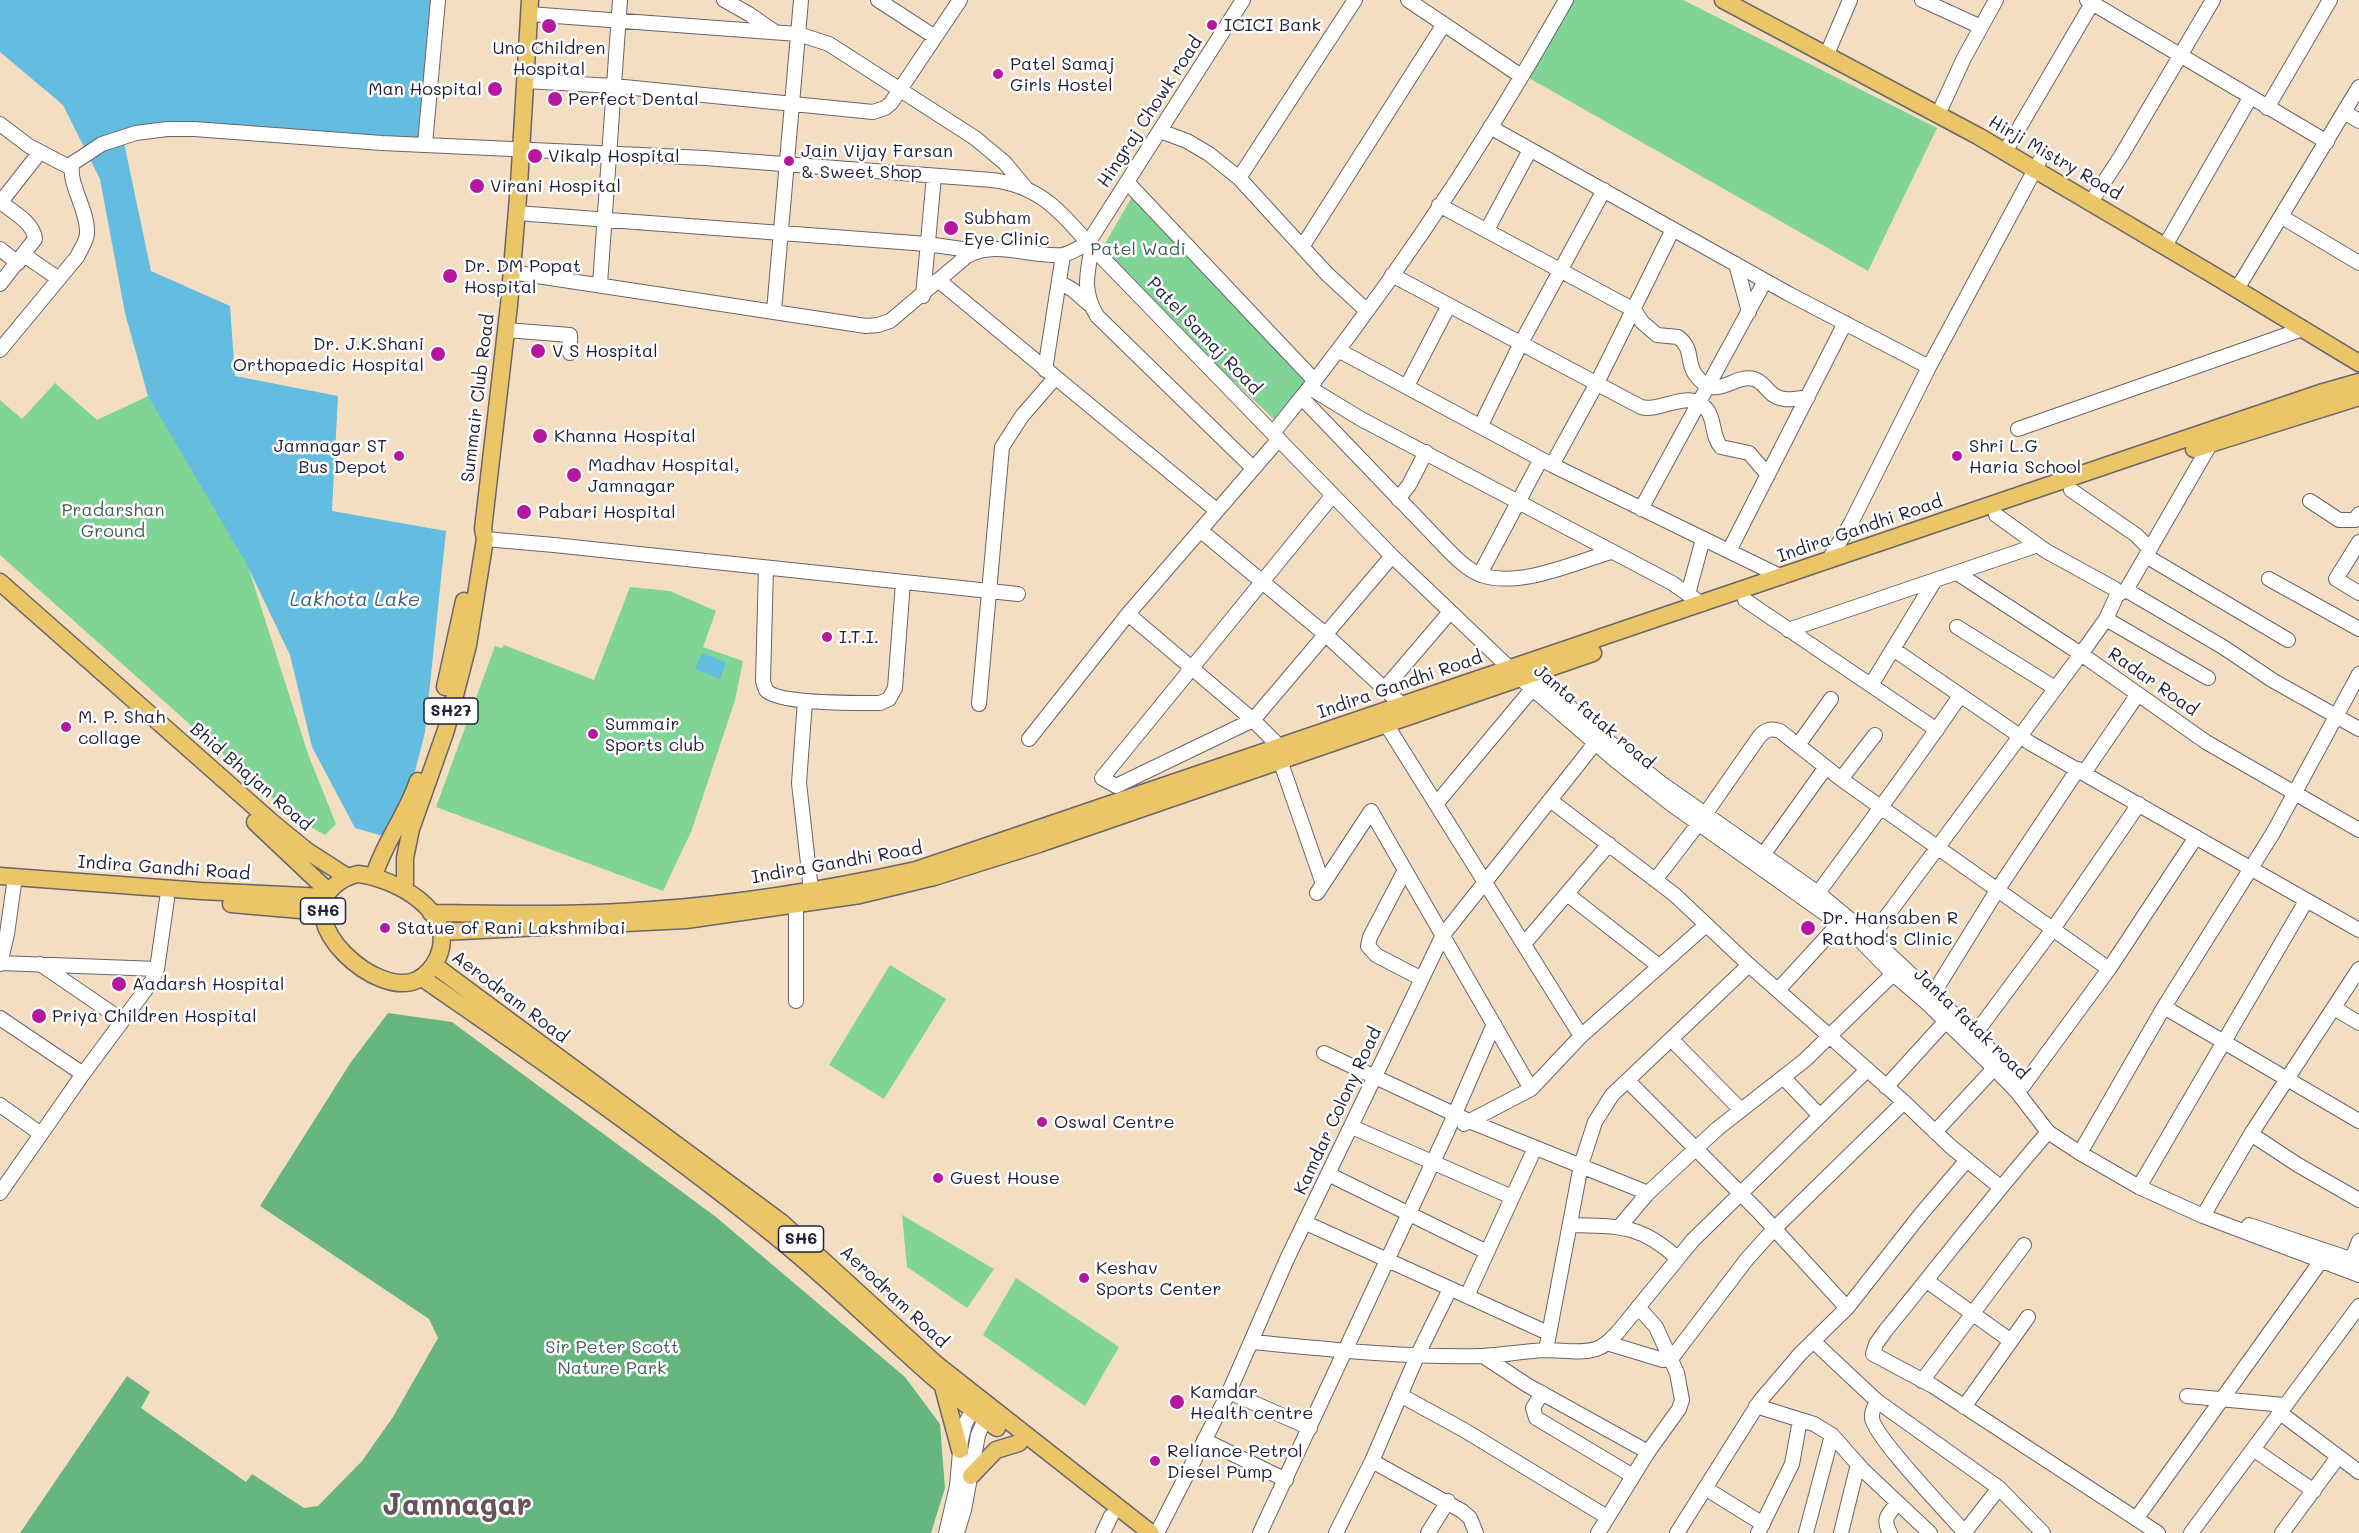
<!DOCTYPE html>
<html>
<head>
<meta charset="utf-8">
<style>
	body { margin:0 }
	canvas { display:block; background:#f4dec1 }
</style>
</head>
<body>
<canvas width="2359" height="1533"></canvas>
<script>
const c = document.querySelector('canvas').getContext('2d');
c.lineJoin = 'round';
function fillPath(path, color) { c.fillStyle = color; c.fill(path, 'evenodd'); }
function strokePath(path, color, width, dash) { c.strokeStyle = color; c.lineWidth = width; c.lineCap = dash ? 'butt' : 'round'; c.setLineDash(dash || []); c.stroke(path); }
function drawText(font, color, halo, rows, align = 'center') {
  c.font = font + ' Mali,sans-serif'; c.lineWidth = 5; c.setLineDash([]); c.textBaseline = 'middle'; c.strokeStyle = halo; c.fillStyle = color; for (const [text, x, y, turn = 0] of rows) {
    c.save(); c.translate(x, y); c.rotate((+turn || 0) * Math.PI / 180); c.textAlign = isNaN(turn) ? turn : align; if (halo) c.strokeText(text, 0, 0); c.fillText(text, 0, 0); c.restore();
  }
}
const green = new Path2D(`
	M1574,0H1683L1937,128L1868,271L1529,78Z
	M1132,197L1310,378L1275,420L1099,254Z
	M55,383L97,420L148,396L205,477L246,560L308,754L336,824L325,835L295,818L0,555V400L22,419Z
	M630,587L670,591L716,611L703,647L743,661L735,700L691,832L663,891L436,807L495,646L502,648L504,645L594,680Z
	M890,965L946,999L884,1099L829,1065Z
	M902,1215L994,1269L967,1308L907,1267Z
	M1016,1278L1119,1347L1085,1406L983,1335Z`);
const forest = new Path2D(`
	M388,1013L452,1022L716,1217L905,1377L940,1424L945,1488L931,1533H20L127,1376L150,1392L141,1408L246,1482L252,1474L304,1508L318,1506L362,1461L393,1417L438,1338L429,1319L260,1206L351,1062Z`);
const water = new Path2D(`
	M0,0H435L426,140L162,123L123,138L151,271L230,306L235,376L338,396L332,511L446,531L425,732L406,807L383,836L355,828L312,747L290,655L245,561L148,396L125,313L100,179L63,105L0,52Z
	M702,653L726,662L720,679L695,669Z`);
const minor = new Path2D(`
	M724,0L749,14L775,32
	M878,0L935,37
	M1408,0L1521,76
	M1922,0L1981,27
	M2087,0L2327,142
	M529,14L798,34L829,44L975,138L1005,163L1025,187
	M1827,54L1850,0
	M525,81L614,86L873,112L885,108L891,103L960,0
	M1942,106L1964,58L1996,0
	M2267,108L2330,0
	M2344,112L2359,121
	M0,124L29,146L71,168
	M1490,127L1789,294L1929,367
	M1160,131L1187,141L1209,154L1239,178L1327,274L1366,310
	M425,144L438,0
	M2005,152L2094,0
	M1239,178L1355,0
	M1127,182L1315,381
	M0,202C12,211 34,223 35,239L0,284
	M2091,202L2121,156L2213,0
	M0,203L40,152
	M1439,205L1634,310L1642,322L1657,335L1678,337C1694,349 1686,361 1695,374C1716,404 1733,373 1754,379C1761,381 1764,386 1769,391C1780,403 1793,399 1808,397
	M517,213L927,244L976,251
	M2282,217L2359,263
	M1487,230L1530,150
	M2169,239L2250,98
	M1092,247C1087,274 1082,291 1097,316L1253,468
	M1302,247L1444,24
	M0,249L18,263
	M24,255L59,279
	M1736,264L1749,312
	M511,272L866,326L878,325L890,321L967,256C997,240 1029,257 1062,255C1070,254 1080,247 1088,243L1243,0
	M1392,275L1641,407C1661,413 1691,386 1708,411C1715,422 1712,437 1721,447L1749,453L1768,475
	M938,280L1216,510
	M1059,282L1073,290L1089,304
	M600,284L620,0
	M2237,289L2359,87
	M923,296L934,176
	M774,311L801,0
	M506,330L570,335V353
	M0,350L77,257C81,249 86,242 87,234C89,211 66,181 73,163L102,144L136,133L167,129H194L382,143L705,158L992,180C1037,185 1060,210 1088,243L1392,556L1520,678L1616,761L1671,804L1855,935L1893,974L1927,1003L1994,1068L2018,1093L2048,1132L2080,1153L2139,1187L2203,1216L2359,1275
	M1338,350L1552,465L1782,577
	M1045,370L1063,255
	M1407,386L1449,305
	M1310,388L1361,419L1672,583L1702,604
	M1302,398L1448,550C1458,560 1468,570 1481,575C1520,588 1573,563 1611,552
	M1481,425L1521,343L1604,190
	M2018,429L2303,329
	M1273,433C1382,300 1482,149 1566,0
	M1552,465L1597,383L1673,229
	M2071,490L2136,535L2150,549
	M1333,495L1102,778L1116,786L1253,720L1392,556
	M1398,499L1409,485L1426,452
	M2310,501L2339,520H2355L2359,514
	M1641,509L1765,281
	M1996,515L2046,551L2115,589L2117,595L2106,619L2081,654L2206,742L2359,830
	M1200,530L1325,634L1402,705
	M485,539L554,545L1018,594
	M2359,542L2336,579L2359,593
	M1729,551L1845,323
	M2146,556L2288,640
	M1828,561L1851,523L1929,367L2039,162
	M766,568L763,681C763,682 766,690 766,690C777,704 860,703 880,703L889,699L895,688L903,582
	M1480,574L1541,459
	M2269,579L2359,629
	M2126,590L2223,647L2272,680L2359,729
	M1688,594L1703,539
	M2119,594L2126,590L2132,580L2211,443
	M1745,600L1937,730
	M1128,614L1253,720L1280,747
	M2106,619L2208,678
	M1957,627L2055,688
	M1788,630L2038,545
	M1893,649L2030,743L2359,930
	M1526,667L1598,733L1661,783L1818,893L1871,937L1975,1034L2014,1076
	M1871,685L1935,580
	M1385,688L1450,612
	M805,701L799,783L811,890
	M979,704L1002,447L1022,416L1055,378
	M1386,724L1581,1036
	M1029,739L1128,614L1279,439
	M1798,745L1831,699
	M1280,760L1323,884
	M2084,773L2138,694
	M1841,779L1875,735
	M1550,800L1675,895L1749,965L1904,1102L1950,1146L2000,1187
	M1436,804L1533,688
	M1763,855L1826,767
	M1405,870L1370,937L1368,946L1376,955L1422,979
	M1656,879L1699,823L1759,737C1766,729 1771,728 1780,731L1841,779L2109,969
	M1317,893L1371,811L1531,1089
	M1818,893C1866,828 1914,763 1960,696
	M1567,894L1659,966
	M1524,944L1609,844
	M1866,944L2081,654L1957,573
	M0,963L157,969
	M0,964L7,934L15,877
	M40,964L122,1020
	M1778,990L1845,917
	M1933,994L1998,889L2078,769
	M796,1001V905
	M2164,1007L2359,1121
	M2334,1008L2359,1023
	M0,1018L83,1074
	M1975,1034L2053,929L2139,804
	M1672,1040L1741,1110
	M1324,1053L1469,1121L1648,1193
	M1783,1077L1820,1116
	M1628,1081L1759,1212L1847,1308
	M2023,1086L2109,969L2196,837
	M1886,1087L1945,1022
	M0,1105L41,1134
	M1464,1124L1531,1089L1581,1036L1706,925
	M1352,1127L1512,1197
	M1935,1132L1999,1063
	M2048,1132C1992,1196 1940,1264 1886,1330L1876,1344L1873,1354L1933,1386L2158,1533
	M2251,1134L2298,1165L2359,1200
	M2084,1146L2164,1007L2273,833L2359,674
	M1328,1174L1487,1252
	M2139,1187L2306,901
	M0,1193L83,1074L152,981L157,969L167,899
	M2203,1216L2251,1134L2359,969
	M1306,1223L1548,1333
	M1571,1225C1617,1226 1641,1224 1677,1258
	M2249,1225L2359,1262
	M1620,1226L1648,1193L1717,1129L1805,1060L1893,974
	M2349,1266L2359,1241
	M1927,1281L2011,1341
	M1467,1296L1535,1148
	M1813,1341L1877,1401L1999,1488L2043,1533
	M1252,1342C1328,1349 1405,1358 1482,1356C1503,1355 1525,1351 1546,1350C1563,1350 1580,1354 1596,1349C1606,1346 1611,1339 1618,1332L1693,1240L1867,1070
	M1607,1343L1663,1360L1671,1359L1747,1259L1775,1228L1904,1102
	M1546,1350L1581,1165L1595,1122L1612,1095L1749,965
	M1483,1356L1527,1385L1648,1452
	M1922,1381L2024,1245
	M1229,1392L1310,1428
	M1542,1393L1533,1408L1536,1418L1633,1476
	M1400,1395L1464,1430L1607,1517
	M2187,1396L2284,1405
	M1877,1401C1875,1406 1871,1412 1872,1418C1874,1437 1949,1514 1965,1533
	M1756,1406L1814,1424L1832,1435L1862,1469L1930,1533
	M1964,1407L2028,1317
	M2279,1412L2359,1472
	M1204,1440L1286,1480
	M2253,1449L2314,1491
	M1372,1461L1462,1511L1470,1518L1476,1533
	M1705,1488L1763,1524
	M2136,1519L2321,1261
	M946,1533L957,1486L961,1440L965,1424L977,1402
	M957,1533L964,1510L978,1435L989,1410
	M1103,1533L1111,1516
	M1157,1533L1229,1392L1287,1259L1443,935L1600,737
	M1260,1533L1447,1132L1494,1024
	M1336,1533L1372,1461L1418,1354L1450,1289
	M1428,1533L1448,1501
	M1598,1533L1648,1452L1679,1409L1682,1400L1677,1373L1661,1338L1656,1327L1638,1307
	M1677,1533L1760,1401L1800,1354L1847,1308L1921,1214L1967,1160
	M1758,1533L1792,1464L1800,1420
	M1806,1533L1832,1435
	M1841,1533L1858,1464
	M1890,1533C1882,1519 1888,1514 1898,1503
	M1964,1533L1999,1488
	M2191,1533L2359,1306
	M2282,1533L2338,1457`);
const major = new Path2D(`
	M1723,0L1978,136L2215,276L2359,363
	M2194,449L2359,397
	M0,582L274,824L307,851L346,876
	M445,687L464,601
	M255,822L328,891
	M358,874C394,878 458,911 438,957C434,966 426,976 417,980C377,999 292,923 334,886C342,879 348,876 358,874Z
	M0,876L201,891L325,897
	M374,876C384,842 407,815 418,781
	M405,889V858L411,829L446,730L468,645L485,539L483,529L509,305L519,185L530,0
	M231,904L323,912
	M431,913C504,914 578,916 650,910C739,904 829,889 916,870L2320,393L2359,382
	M441,932L686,920L860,895L934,877L1039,844L1593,653
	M434,965L782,1223L936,1364L1151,1533
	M422,978C541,1060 661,1144 774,1235C851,1296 917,1371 997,1428
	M943,1387L960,1450
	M971,1476L996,1450L1019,1443`);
const markers = [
	[1212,25,6,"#b5179e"],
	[549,26,8,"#b5179e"],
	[998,74,6,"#b5179e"],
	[495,89,8,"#b5179e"],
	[555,99,8,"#b5179e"],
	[535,156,8,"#b5179e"],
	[789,161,6,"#b5179e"],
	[477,186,8,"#b5179e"],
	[951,228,8,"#b5179e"],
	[450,276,8,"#b5179e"],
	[538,351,8,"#b5179e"],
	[438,354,8,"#b5179e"],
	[540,436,8,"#b5179e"],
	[399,456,6,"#b5179e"],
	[1957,456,6,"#b5179e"],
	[574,475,8,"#b5179e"],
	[524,512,8,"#b5179e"],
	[827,637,6,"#b5179e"],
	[66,727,6,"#b5179e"],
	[593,734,6,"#b5179e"],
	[385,928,6,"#b5179e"],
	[1808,928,8,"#b5179e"],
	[119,984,8,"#b5179e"],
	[39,1016,8,"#b5179e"],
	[1042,1122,6,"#b5179e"],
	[938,1178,6,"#b5179e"],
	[1084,1278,6,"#b5179e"],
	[1177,1402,8,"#b5179e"],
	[1155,1461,6,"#b5179e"]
];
const shields = [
	[451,711,54],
	[323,911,45],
	[801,1239,45]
];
const shieldNames = [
	["SH27",451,711],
	["SH6",323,911],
	["SH6",801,1239]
];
const poiNames = [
	["ICICI Bank",1224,25],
	["Uno Children",549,48,"center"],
	["Hospital",549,69,"center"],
	["Patel Samaj",1010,64],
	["Girls Hostel",1010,85],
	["Man Hospital",482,89,"right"],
	["Perfect Dental",568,99],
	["Jain Vijay Farsan",801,151],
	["& Sweet Shop",801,172],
	["Vikalp Hospital",548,156],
	["Virani Hospital",490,186],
	["Subham",964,218],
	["Eye Clinic",964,239],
	["Dr. DM Popat",464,266],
	["Hospital",464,287],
	["Dr. J.K.Shani",424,344,"right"],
	["Orthopaedic Hospital",424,365,"right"],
	["V S Hospital",552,351],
	["Khanna Hospital",554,436],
	["Jamnagar ST",387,446,"right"],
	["Bus Depot",387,467,"right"],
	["Shri L.G",1969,446],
	["Haria School",1969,467],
	["Madhav Hospital,",588,465],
	["Jamnagar",588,486],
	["Pabari Hospital",538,512],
	["I.T.I.",839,637],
	["M. P. Shah",78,717],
	["collage",78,738],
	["Summair",605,724],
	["Sports club",605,745],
	["Dr. Hansaben R",1822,918],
	["Rathod's Clinic",1822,939],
	["Statue of Rani Lakshmibai",397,928],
	["Aadarsh Hospital",132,984],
	["Priya Children Hospital",52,1016],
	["Oswal Centre",1054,1122],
	["Guest House",950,1178],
	["Keshav",1096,1268],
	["Sports Center",1096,1289],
	["Kamdar",1190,1392],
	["Health centre",1190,1413],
	["Reliance Petrol",1167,1451],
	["Diesel Pump",1167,1472]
];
const streetNames = [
	["Hingraj Chowk road",1150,112,-57],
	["Hirji Mistry Road",2055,158,30],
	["Patel Samaj Road",1204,336,46],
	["Summair Club Road",478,398,-83],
	["Indira Gandhi Road",1860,529,-19],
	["Radar Road",2153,682,35],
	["Indira Gandhi Road",1400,685,-19],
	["Janta fatak road",1594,717,40],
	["Bhid Bhajan Road",251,777,41],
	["Indira Gandhi Road",837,863,-10],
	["Indira Gandhi Road",164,868,4],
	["Aerodram Road",510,997,37],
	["Janta fatak road",1971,1024,44],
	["Kamdar Colony Road",1338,1111,-65],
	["Aerodram Road",894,1297,43]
];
const parkNames = [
	["Patel Wadi",1138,249],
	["Pradarshan",113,510],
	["Ground",113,531],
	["Sir Peter Scott",612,1347],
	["Nature Park",612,1368]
];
const waterNames = [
	["Lakhota Lake",355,600]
];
const townNames = [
	["Jamnagar",457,1506]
];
fillPath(green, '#80d496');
fillPath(forest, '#68b67f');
fillPath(water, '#62bde0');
strokePath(minor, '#6c646a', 16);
strokePath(major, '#6c646a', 19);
strokePath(minor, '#fff', 14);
strokePath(major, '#ebc669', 16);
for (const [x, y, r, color] of markers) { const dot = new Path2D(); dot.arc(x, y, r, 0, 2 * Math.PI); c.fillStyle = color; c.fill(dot); strokePath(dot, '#fff', 2); }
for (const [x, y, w] of shields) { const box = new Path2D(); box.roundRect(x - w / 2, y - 13, w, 26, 4.5); c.fillStyle = '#fff'; c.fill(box); strokePath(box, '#22223b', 1.5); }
drawText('bold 16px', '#22223b', null, shieldNames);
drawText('18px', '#22223b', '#fff', poiNames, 'left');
drawText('18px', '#22223b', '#fff', streetNames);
drawText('18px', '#43605b', '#fff', parkNames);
drawText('italic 20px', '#3c607d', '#fff', waterNames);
drawText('bold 30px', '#67535c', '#fff', townNames);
</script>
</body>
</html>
